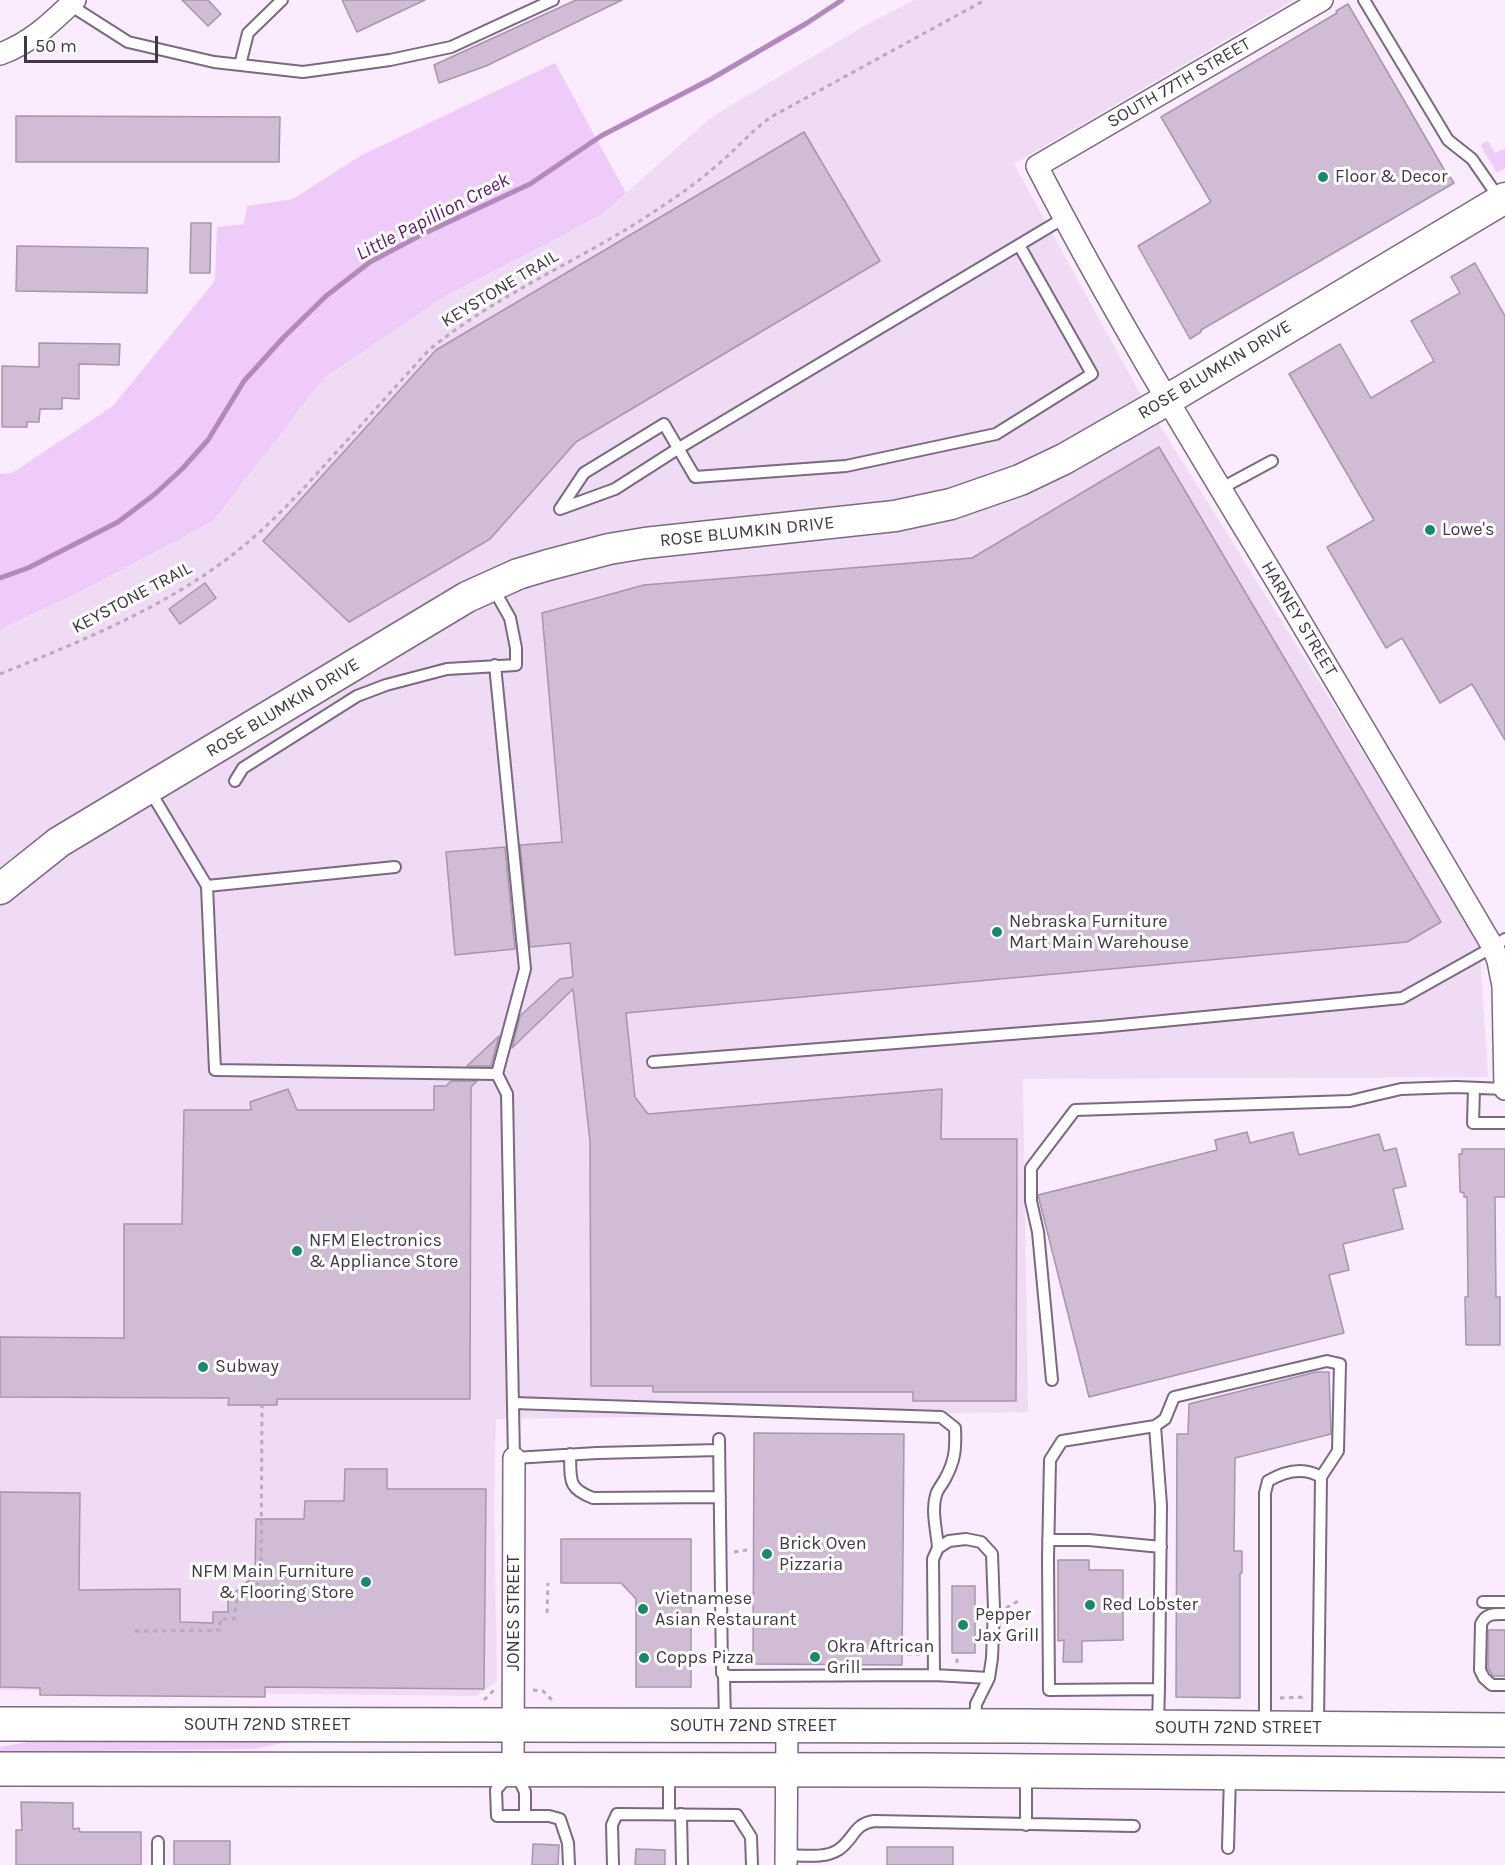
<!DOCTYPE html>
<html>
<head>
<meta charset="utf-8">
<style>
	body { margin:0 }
	#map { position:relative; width:1505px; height:1865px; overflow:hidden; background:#fbebff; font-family:Karla,sans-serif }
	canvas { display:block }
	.scale { position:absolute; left:24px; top:36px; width:134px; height:27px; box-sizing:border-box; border:3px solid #403842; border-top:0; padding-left:8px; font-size:18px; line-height:21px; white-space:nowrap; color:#403842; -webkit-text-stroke:4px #fefefe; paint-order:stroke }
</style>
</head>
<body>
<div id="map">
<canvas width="1505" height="1865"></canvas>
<div class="scale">50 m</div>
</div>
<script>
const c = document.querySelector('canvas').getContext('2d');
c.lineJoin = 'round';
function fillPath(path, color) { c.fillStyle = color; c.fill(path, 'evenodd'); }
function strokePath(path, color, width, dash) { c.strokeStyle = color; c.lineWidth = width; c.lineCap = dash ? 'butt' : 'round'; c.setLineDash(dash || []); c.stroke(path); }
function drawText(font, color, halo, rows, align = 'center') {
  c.font = font + ' Karla,sans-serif'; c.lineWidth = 6; c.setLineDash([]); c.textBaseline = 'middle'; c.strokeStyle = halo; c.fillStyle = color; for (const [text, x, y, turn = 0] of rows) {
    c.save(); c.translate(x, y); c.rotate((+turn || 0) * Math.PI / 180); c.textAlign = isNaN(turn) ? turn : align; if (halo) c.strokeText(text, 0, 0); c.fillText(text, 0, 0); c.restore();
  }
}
const built = new Path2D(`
	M914,0H1294L1014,164L1141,395L1479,939L1488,1077L1023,1079L1028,1412L496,1419L494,1503L497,1681L476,1696L0,1690V629L72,596L213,521L324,378L442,298L601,215L713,116L866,25Z`);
const green = new Path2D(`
	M555,63L626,193L601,215L442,298L324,378L213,521L72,596L0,629V474L12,473L113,406L215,281L217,227L244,224L247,206L293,199L360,156Z
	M1488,141L1495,153L1505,148V168L1497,173L1481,146L1484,142Z
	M50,1738L304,1739L252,1749L0,1752V1747Z`);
const stream = new Path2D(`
	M0,578L28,568L118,522L155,494L182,469L208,440L244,381L283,338L326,296L370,262L423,234L530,184L601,136L711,79L807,23L842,0`);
const building = new Path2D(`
	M182,0H208L221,14L208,26Z
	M342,0H425L357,32Z
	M576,0H622L486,66L439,83L434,65Z
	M1348,4L1445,171H1446L1454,183L1201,330V332L1190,339L1138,246L1211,202L1161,117L1337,13L1336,11Z
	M16,116L280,117L279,162H16Z
	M804,132L880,261L576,442L490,539L349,622L263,541L436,350Z
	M191,223H211L210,273H190Z
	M17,246L148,248L147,293L16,291Z
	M1475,263L1505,316V740L1472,684L1440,703L1402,638L1386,648L1327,547L1374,520L1289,374L1340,344L1371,398L1434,361L1411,321L1460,293L1451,277Z
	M39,343L120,344L119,365L79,364V399L62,398V409H40L39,422H27V427H2V366L39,367Z
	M1159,447L1441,922L1407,942L626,1013L635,1097L648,1114L942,1089L941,1139H1017L1016,1401H913V1392H653V1386H591L590,1141L573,989L512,1048L520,1016L560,979L573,977L570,943L530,947L520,845L562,842L542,613L644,585L972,558Z
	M205,583L216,598L180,624L169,609Z
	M505,847L515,949L455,955L446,852Z
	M499,1036L491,1066H467Z
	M451,1081H477L471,1087L470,1399H277V1405H228L229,1398L0,1397V1337L124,1338V1224H182L184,1110H251L250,1102L288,1089L297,1110H434V1086H446Z
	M1247,1132L1250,1143L1293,1132L1299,1155L1379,1134L1384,1151L1396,1148L1406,1186L1393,1189L1403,1229L1343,1244L1349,1270L1329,1275L1344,1333L1089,1397L1038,1195L1217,1150L1215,1140Z
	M1462,1149H1505V1197H1495L1496,1297H1500V1345H1466L1465,1297H1468L1467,1197H1464V1193L1460,1192L1459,1154H1462Z
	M1316,1372H1329L1331,1434L1235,1458L1234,1551H1242V1573H1240V1698L1176,1697L1177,1434H1188L1189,1404Z
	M754,1433L904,1434L902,1665L753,1664Z
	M345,1469H387V1489H486L484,1689L265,1687V1697L40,1695V1688L0,1687V1492L80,1493L79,1590L180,1589V1622L213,1623V1612H228V1598L255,1575L256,1519H304L305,1501H344Z
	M561,1539H691V1687H636V1599L621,1583H561Z
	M1058,1560H1089V1570H1123V1640L1082,1641V1662H1063L1064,1640L1058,1641Z
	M952,1586H975V1653H952Z
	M1488,1630H1505V1676H1493L1488,1668Z
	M21,1802L73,1803V1829L79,1828L80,1832H141V1865H16V1830H22Z
	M174,1841H230V1865H174Z
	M533,1844L559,1845L558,1865H532Z
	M887,1847H953V1865H887Z
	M636,1849L665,1850V1865H635Z`);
const path = new Path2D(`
	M0,674C77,643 156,611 223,562C264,532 298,495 331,458C364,422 396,386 429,350C491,299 567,266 635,224C666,204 697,184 724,159C740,145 754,129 771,117L985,0
	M734,1552L747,1550
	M1006,1608L1018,1601
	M547,1613L548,1583
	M135,1631L220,1630V1619H234L237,1599L261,1581L262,1405
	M907,1654H920
	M957,1663V1653
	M533,1690L543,1691L552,1700
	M1280,1698L1306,1697
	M484,1700L494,1690`);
const lane = new Path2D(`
	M1364,0L1448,140L1472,159L1499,198
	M70,5L128,42L214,62L303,72L390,60L451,47L553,0
	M240,65L248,33L282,0
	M1019,245L1092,374L996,434L846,466L695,477L664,424L584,473L560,509L615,489L679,448L1064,218
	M1220,489L1272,461
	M495,665L525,969L497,1074
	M235,781L243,768L357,696L386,685L447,669L516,665V648L510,618L493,588
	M150,791L207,886L215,1070L497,1074L507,1094L514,1458L597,1453L719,1450
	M207,886L395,867
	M653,1062L1100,1027L1402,998L1493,947L1505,939
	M1474,1088L1473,1123H1505
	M1052,1380L1038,1232L1031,1201V1168L1075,1110L1350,1101L1401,1089L1456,1087L1504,1089
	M513,1403L941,1417L955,1428C956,1449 955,1461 945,1479C942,1485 937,1490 936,1495C931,1511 937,1532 938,1548
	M1155,1426L1161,1505L1159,1689
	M719,1439L722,1673L729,1676L934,1675L933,1559L938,1548L949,1541L966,1539L981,1542L992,1554L994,1609L992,1658L989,1678L976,1704L975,1723
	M570,1454C571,1480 567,1488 593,1498L720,1497
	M1048,1540H1089L1161,1547
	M1483,1602H1505
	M1505,1614C1494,1614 1486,1613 1481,1624L1480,1670L1484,1678L1492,1685H1505
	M724,1675L725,1723
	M934,1675L989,1678
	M1158,1722L1159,1689L1049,1690L1048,1558L1050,1460L1062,1441L1155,1426L1165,1419L1174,1397L1327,1361L1340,1364L1338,1451L1321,1477
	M1265,1725V1493L1268,1481C1285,1471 1303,1466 1321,1477L1318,1724
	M669,1773V1814
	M1026,1774V1825
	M517,1775L525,1792V1816
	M508,1776L496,1790L497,1816H549L560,1819L568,1843L569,1865
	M681,1814L682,1865
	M158,1842V1865
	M1228,1848L1230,1776
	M786,1855C801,1855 825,1859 838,1850C854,1840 853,1824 874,1821L1134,1826
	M613,1865L612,1825L617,1814L737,1815L751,1837L752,1865`);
const street = new Path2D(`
	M1322,0L1037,166C1111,310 1196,448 1280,587C1352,707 1422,827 1493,947L1498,961L1503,986L1505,1089
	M0,54C31,43 52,22 75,0
	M513,1769L514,1458
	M786,1865L787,1726`);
const secondary = new Path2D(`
	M0,889L59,842L467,597L518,574L548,565L609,549L645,543L895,516L951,504L1020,480L1064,459L1167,400L1505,198`);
const primary = new Path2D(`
	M0,1724L1024,1726L1505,1730
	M0,1769L921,1770L1505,1775`);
const markers = [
	[1323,177,6,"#178a6b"],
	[1430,530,6,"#178a6b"],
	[997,932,6,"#178a6b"],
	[297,1251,6,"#178a6b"],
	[203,1367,6,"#178a6b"],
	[767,1554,6,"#178a6b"],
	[366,1582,6,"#178a6b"],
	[1090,1605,6,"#178a6b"],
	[643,1609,6,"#178a6b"],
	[963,1625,6,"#178a6b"],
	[815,1657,6,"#178a6b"],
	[644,1658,6,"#178a6b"]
];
const streetNames = [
	["SOUTH 77TH STREET",1179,83,-30],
	["KEYSTONE TRAIL",500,289,-31],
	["ROSE BLUMKIN DRIVE",1215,370,-31],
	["ROSE BLUMKIN DRIVE",747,532,-6],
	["KEYSTONE TRAIL",132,598,-28],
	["HARNEY STREET",1299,619,59],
	["ROSE BLUMKIN DRIVE",283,708,-31],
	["JONES STREET",514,1613,-90],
	["SOUTH 72ND STREET",267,1725],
	["SOUTH 72ND STREET",753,1726],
	["SOUTH 72ND STREET",1238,1728]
];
const poiNames = [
	["Floor & Decor",1335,177],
	["Lowe's",1442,530],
	["Nebraska Furniture",1009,922],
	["Mart Main Warehouse",1009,943],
	["NFM Electronics",309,1241],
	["& Appliance Store",309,1262],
	["Subway",215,1367],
	["Brick Oven",779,1544],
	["Pizzaria",779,1565],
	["NFM Main Furniture",354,1572,"right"],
	["& Flooring Store",354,1593,"right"],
	["Vietnamese",655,1599],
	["Asian Restaurant",655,1620],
	["Red Lobster",1102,1605],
	["Pepper",975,1615],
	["Jax Grill",975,1636],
	["Okra Aftrican",827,1647],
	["Grill",827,1668],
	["Copps Pizza",656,1658]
];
const waterNames = [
	["Little Papillion Creek",433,217,-27]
];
fillPath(built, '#efdbf4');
fillPath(green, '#efcbf9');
strokePath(stream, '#b189bc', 5);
fillPath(building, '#d0bcd5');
strokePath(building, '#a795ac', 1.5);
strokePath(lane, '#7a697f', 14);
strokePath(street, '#7a697f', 24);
strokePath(secondary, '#7a697f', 33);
strokePath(primary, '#7a697f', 36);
strokePath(path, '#b7aaba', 3, [4.5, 4.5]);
strokePath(lane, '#fff', 10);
strokePath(street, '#fff', 21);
strokePath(secondary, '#fff', 30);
strokePath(primary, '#fff', 33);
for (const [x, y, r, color] of markers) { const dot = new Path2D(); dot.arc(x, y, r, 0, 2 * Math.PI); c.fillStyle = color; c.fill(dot); strokePath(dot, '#fefefe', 2); }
drawText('18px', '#403842', '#fefefe', streetNames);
drawText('18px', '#403842', '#fefefe', poiNames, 'left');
drawText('italic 20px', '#591868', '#fefefe', waterNames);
</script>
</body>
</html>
